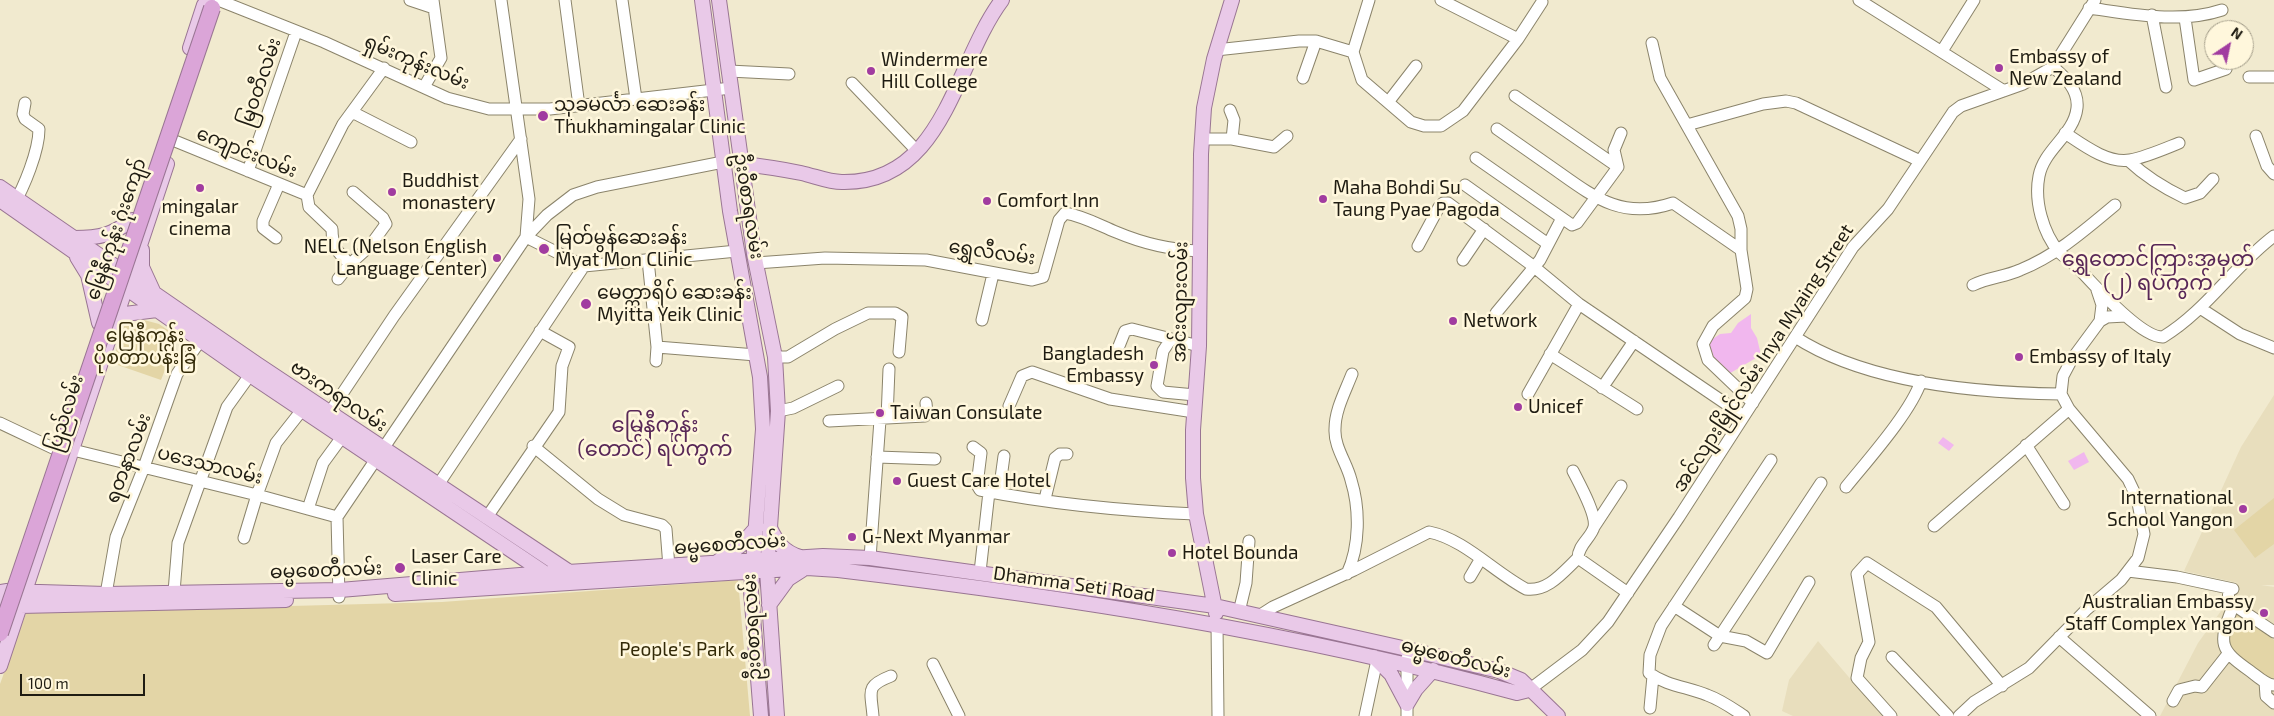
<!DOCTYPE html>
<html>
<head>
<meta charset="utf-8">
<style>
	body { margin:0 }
	#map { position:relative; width:2274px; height:716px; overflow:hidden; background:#f1eacf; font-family:"Exo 2",sans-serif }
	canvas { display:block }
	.north { position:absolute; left:2204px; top:20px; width:50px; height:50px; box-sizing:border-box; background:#fff7dc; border:1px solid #a59f8b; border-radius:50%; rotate:34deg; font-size:14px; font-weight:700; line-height:20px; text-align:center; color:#1f1c12 }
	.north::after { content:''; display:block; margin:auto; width:18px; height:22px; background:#a13ca0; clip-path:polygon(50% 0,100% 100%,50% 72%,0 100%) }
	.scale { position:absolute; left:20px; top:674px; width:125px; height:22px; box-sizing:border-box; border:2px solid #1f1c12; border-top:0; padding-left:6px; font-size:15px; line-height:18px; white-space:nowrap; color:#1f1c12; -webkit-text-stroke:4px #fff7dc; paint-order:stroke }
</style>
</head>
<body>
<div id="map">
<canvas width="2274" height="716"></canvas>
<div class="north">N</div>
<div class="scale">100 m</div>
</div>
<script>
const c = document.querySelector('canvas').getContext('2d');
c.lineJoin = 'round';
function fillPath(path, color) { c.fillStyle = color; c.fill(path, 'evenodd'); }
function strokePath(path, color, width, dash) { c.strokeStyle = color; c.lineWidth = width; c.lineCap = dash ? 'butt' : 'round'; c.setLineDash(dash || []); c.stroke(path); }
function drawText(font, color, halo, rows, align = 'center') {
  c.font = font + ' "Exo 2","Noto Sans Myanmar",sans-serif'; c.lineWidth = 5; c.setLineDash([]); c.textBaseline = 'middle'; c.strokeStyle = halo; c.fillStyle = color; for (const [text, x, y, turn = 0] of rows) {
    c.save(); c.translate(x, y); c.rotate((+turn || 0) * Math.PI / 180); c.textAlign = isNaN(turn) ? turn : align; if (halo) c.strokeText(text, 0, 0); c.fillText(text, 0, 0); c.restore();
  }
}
const built = new Path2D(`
	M2274,395V585H2261L2274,587V716H2160L2198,643L2231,597L2233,583H2238L2184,571L2241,447Z
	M1818,641L1882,716H1793L1782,711L1789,680Z`);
const green = new Path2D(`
	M144,320L159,324L178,337L161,380L112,363L124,326Z
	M2274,498V544L2255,558L2234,530Z
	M738,580L750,716H0V684L26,613L442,602Z
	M2237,613L2274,640V677L2272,681L2229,649L2226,639Z`);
const water = new Path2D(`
	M1751,314V328L1757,338L1761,355L1727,375L1712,360L1707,343L1720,334L1731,333L1738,323Z
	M1943,437L1954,445L1949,451L1938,443Z
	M2084,452L2089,462L2074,470L2068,461Z`);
const minor = new Path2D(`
	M218,0L324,42L447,98L489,109H550L731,88
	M410,0L434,8
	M501,0L529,199L526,237L584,266L737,251
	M565,0L579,106
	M622,0L636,99
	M1369,0L1353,52L1362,80L1411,122L1424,126H1441L1463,111L1518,39L1542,2
	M1441,0L1518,39
	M1859,0L2004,91
	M2089,8C2132,14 2180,24 2222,10
	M2152,15L2166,87
	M2185,18L2194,80L2226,69
	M1652,43L1660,78L1738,216L1741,229V250L1747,289L1745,298L1713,326L1703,344L1708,360L1753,403
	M1216,50L1299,41H1316L1353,52
	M1942,51L1974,0
	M2053,67C2065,77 2079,90 2077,108C2074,135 2044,149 2039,176C2034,201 2043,233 2059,252C2065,258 2073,263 2079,269C2095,286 2141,338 2163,337C2206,311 2234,266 2274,236
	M729,71L789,74
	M2249,77H2274
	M1303,78L1316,41
	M852,83L917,151
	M424,87L441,58L433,0
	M1515,96L1618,167
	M1389,101L1416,66
	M1230,110L1234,120L1232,139
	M352,112L411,142
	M1687,125L1763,104L1786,101L1796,103L1918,160
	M1497,129C1517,143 1537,157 1557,171C1595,198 1623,220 1673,203L1741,250
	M2065,133C2083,145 2108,164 2130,160C2146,157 2164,149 2179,143
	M2256,136L2267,166L2274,174
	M1202,139H1232L1274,147L1287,136
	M175,141L307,195L343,124L384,68
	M1476,158L1562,218
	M2129,161C2146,177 2164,188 2185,198L2200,193L2213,179
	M248,171L296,32
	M1465,185L1548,244
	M307,195L309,207L332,229C332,247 338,253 350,264L338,279
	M13,206C24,187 39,151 39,129L25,119L23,114L25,103
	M276,238L263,228V221L279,184
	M1418,246L1439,207L1443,203H1448L1533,266L1579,304L1744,416
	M648,260L657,347L656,361
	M1463,260L1484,229
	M756,263L825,258L926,260L1032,280L1043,277L1059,220L1065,213C1083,216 1099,225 1116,232C1142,243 1172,250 1200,251
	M350,264L370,246L386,224L383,218L353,192
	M1973,285C1989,277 2005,277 2020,270C2057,255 2085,230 2115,205
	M2097,290L2102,305L2100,321
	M2200,308L2240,334L2274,348
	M1496,313L1540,260L1562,218L1572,225L1577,223L1618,167L1614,150L1621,133
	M982,320L993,274
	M1795,337C1866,383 1978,393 2061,394
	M1171,339L1163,351L1157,386L1163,392L1195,395
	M1119,346L1125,331L1132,329L1199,346
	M657,347L756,355
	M1550,354L1637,409
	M775,357H788L835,329L868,313H895L902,317L899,352
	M1602,388L1634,341
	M1528,394L1579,304
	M1009,406L1022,376L1032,372L1110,399L1194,412
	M778,411L793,408L838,386
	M330,412L394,316L521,139
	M887,418L889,369
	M829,421L925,416L927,413L926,403
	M0,423L57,450
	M2026,445L2064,504
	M533,446L598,499L624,515L662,525L666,529L669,567
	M973,447L981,453L977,485L980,490C1051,504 1124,511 1196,514
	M73,450L257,495L337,517
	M877,457L935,459
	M1573,471C1579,483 1597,515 1594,527C1591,538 1578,545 1578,558L1628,593
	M438,485L584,266
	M1846,487C1867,461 1911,412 1921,381
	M999,493L1004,456
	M1045,499L1055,458L1060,454H1067
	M308,509L323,463L342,437
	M487,517L559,412L562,366L569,347L540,331
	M1934,526L2069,409
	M1594,527L1621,486
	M244,538L257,495L276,443L302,410
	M870,558L880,420
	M2128,571L2177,577L2233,589
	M980,572L989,492
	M1347,574C1360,546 1360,509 1351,480C1347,463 1334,447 1335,429C1335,410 1345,392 1352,374
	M1470,577L1480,560
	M2229,589L2228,601L2232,609C2218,644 2220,650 2250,671C2257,676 2266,685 2274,685
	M174,592L178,543L227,407L250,375
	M106,594L116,537L144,467L177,374L200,341
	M339,597L337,517L526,237L547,215L573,195L597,187L723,162
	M2228,601L2274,632
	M1674,606L1720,636L1746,641L1767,653L1809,582
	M1239,612L1246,583L1249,541
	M1259,616L1273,607L1354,570L1429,532C1464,539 1494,572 1526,589C1548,592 1563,572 1578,558
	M1217,624L1218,716
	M2059,637L2150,716
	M1714,645L1821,483
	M1892,657L1948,716
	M1407,658V716
	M933,664L959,716
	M2265,682L2266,696L2274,703
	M1529,690L1582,650L1608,622L1679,517L1853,247L1888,209L1953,112L1961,106L2023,84L2053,67L2095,0
	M2173,701L2179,690L2195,686L2202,687L2228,654
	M1650,708L1653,676
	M873,716C871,691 865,686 891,676
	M1365,716L1377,660
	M1744,716C1732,708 1721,700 1707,695C1688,687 1667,686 1649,673L1650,655L1661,626L1771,460
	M1891,716L1857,678L1861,658L1869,642L1857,574L1867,563L1936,607L2002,686
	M1959,716L1974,702L2029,668L2087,609L2121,580L2138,558L2144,534L2137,498L2128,479L2069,409L2061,394L2063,376L2072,359L2100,321L2107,317L2126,316`);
const major = new Path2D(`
	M702,0L730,211L760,377L763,429L751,591L761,716
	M719,0L754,254L775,357L778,411L767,571L777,716
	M190,48L204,5L208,0
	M741,164C762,166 781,169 801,173C815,176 828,182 842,182C944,184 954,64 1002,0
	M0,187L257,364L571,573
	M0,200L250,375L548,575
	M74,238C102,238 110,235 133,220
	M142,250V267L153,291
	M77,257L88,275L99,323
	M117,315L157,310
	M770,528C777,543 784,552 800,557
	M717,562L740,546L757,527
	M0,592L7,591L106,594L340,590L520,575L823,556L870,558L1215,606L1407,649L1499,671L1521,680L1558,716
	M395,594L807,568L838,570C1066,597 1294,632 1517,693L1529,690
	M1,600L20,606L286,600
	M769,605L788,579L802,570
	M1216,613L1196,514L1193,478V430L1199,346L1201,154L1204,108L1214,59L1232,0
	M1374,657L1391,674L1407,704
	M0,666L167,164
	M1407,704L1416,689L1433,670`);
const highwayBridge = new Path2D(`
	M0,633L212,8`);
const markers = [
	[1999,68,5,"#a13ca0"],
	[871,71,5,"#a13ca0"],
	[543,116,6,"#a13ca0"],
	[200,188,5,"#a13ca0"],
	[392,192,5,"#a13ca0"],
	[1323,199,5,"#a13ca0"],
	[987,201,5,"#a13ca0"],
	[544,249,6,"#a13ca0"],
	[497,258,5,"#a13ca0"],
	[586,304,6,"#a13ca0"],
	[1453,321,5,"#a13ca0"],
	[2019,357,5,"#a13ca0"],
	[1154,365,5,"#a13ca0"],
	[1518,407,5,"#a13ca0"],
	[880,413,5,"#a13ca0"],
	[897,481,5,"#a13ca0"],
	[2243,509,5,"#a13ca0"],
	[852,537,5,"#a13ca0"],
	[1172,553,5,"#a13ca0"],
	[400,568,6,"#a13ca0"],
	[2264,613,5,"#a13ca0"]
];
const poiNames = [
	["Embassy of",2009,57],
	["New Zealand",2009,79],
	["Windermere",881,60],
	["Hill College",881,82],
	["သုခမင်္လာ ဆေးခန်း",554,105],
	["Thukhamingalar Clinic",554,127],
	["Buddhist",402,181],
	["monastery",402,203],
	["Maha Bohdi Su",1333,188],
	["Taung Pyae Pagoda",1333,210],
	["Comfort Inn",997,201],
	["mingalar",200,207,"center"],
	["cinema",200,229,"center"],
	["မြတ်မွန်ဆေးခန်း",555,238],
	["Myat Mon Clinic",555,260],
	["NELC (Nelson English",487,247,"right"],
	["Language Center)",487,269,"right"],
	["မေတ္တာရိပ် ဆေးခန်း",597,293],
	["Myitta Yeik Clinic",597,315],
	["Network",1463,321],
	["Bangladesh",1144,354,"right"],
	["Embassy",1144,376,"right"],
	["Embassy of Italy",2029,357],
	["Unicef",1528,407],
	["Taiwan Consulate",890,413],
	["Guest Care Hotel",907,481],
	["International",2233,498,"right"],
	["School Yangon",2233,520,"right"],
	["G-Next Myanmar",862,537],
	["Hotel Bounda",1182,553],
	["Laser Care",411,557],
	["Clinic",411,579],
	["Australian Embassy",2254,602,"right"],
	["Staff Complex Yangon",2254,624,"right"]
];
const streetNames = [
	["ရှမ်းကုန်းလမ်း",417,62,23],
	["မြဝတီလမ်း",260,82,-71],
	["ကျောင်းလမ်း",247,152,22],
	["ဦးဝီစာရလမ်း",749,206,81],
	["မြေနီကုန်း ဂုံးကျော်",116,229,-71],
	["ရွှေလီလမ်း",992,252,8],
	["အင်းလျားလမ်း",1180,302,-89],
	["အင်လျားမြိုင်လမ်း Inya Myaing Street",1763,358,-57],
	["ဗားကရာလမ်း",339,396,34],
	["ပြည်လမ်း",65,413,-72],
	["ရတနာလမ်း",128,458,-69],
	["ပဒေသာလမ်း",210,465,14],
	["ဓမ္မစေတီလမ်း",730,544,-4],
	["ဓမ္မစေတီလမ်း",326,570,-2],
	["Dhamma Seti Road",1074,584,8],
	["ဦးဝီစာရလမ်း",752,627,-93],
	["ဓမ္မစေတီလမ်း",1456,658,14]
];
const parkNames = [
	["မြေနီကုန်း",145,336],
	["ပိုစတာပန်းခြံ",145,358],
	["People's Park",677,650]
];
const quarterNames = [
	["ရွှေတောင်ကြားအမှတ်",2158,259],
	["(၂) ရပ်ကွက်",2158,283],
	["မြေနီကုန်း",655,425],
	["(တောင်) ရပ်ကွက်",655,449]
];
fillPath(built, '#e8debd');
fillPath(green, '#e3d5a6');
fillPath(water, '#f1b7ee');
strokePath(minor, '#8b846b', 13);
strokePath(major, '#997593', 16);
strokePath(minor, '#fff', 11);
strokePath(major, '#e9c9e8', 14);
strokePath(highwayBridge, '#997593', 18, []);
strokePath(highwayBridge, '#dba5d8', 16);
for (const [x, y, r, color] of markers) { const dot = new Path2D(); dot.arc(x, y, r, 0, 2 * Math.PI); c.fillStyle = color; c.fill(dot); strokePath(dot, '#fff7dc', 2); }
drawText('19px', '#1f1c12', '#fff7dc', poiNames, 'left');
drawText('19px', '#1f1c12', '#fff7dc', streetNames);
drawText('19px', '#332a08', '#fff7dc', parkNames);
drawText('21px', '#592858', '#fff7dc', quarterNames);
</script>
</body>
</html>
